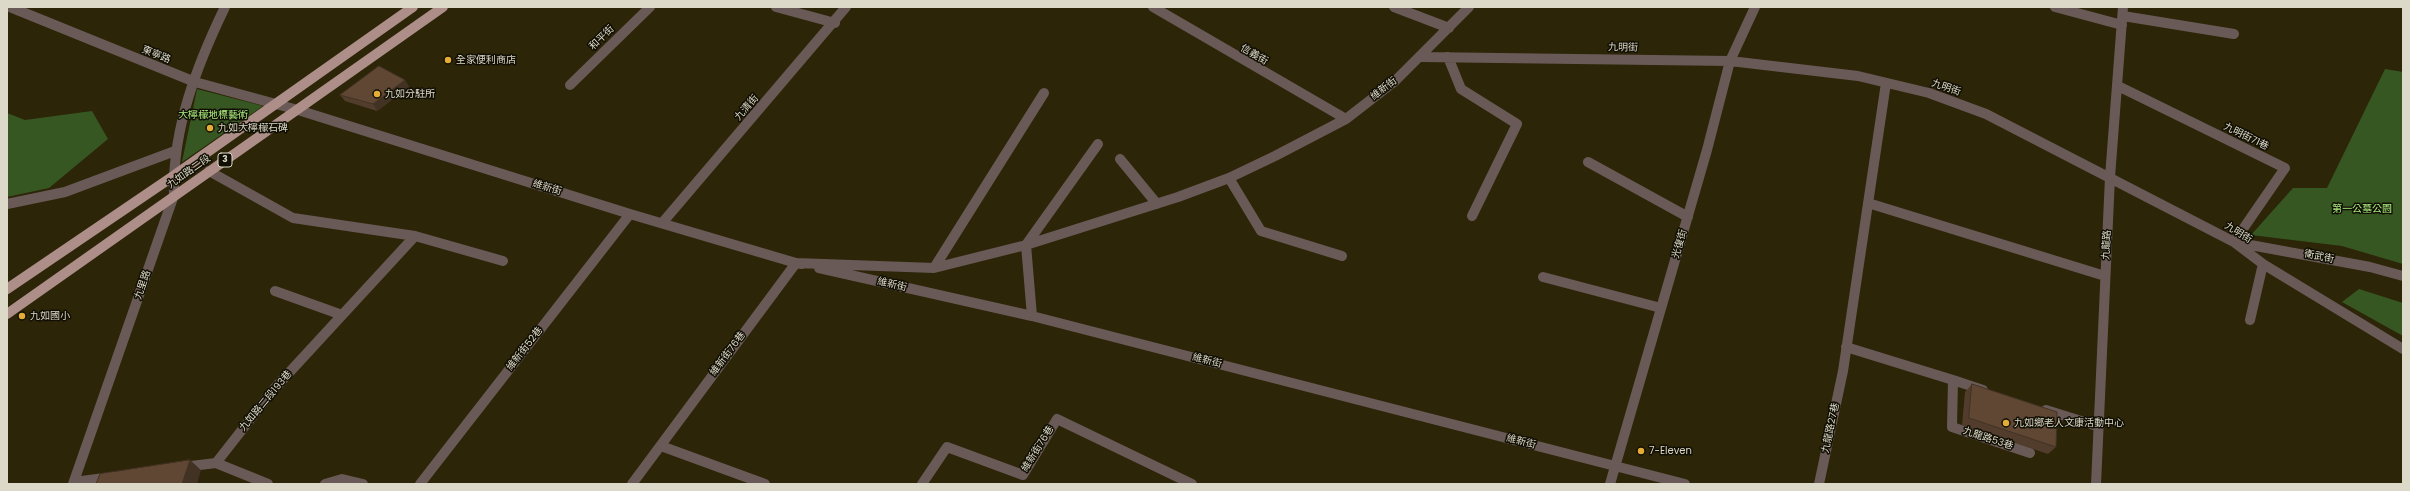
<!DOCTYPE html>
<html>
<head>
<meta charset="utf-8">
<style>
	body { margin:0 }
	#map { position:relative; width:2410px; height:491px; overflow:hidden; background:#2c2508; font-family:Poppins,sans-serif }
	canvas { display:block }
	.frame { position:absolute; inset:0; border:8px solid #dcd9c8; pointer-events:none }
</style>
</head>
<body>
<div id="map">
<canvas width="2410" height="491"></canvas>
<div class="frame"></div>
</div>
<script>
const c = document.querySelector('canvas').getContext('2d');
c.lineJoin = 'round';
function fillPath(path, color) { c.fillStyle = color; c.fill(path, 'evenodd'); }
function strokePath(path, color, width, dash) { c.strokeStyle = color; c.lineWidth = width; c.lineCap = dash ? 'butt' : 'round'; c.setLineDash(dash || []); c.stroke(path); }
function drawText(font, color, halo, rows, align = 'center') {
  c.font = font + ' Poppins,"Noto Sans TC",sans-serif'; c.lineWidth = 3; c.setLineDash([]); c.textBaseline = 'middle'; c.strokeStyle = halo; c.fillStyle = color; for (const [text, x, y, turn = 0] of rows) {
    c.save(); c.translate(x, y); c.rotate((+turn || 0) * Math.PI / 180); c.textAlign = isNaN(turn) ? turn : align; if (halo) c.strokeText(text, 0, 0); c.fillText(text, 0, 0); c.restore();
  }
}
const green = new Path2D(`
	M2385,69L2403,72V264L2342,246L2251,235L2293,188H2327Z
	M197,89L263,106L182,162Z
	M92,111L108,139L49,188L7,197V113L25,120Z
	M2359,289L2403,303V336L2342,302Z`);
const minor = new Path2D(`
	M10,7L195,82L298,110L630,214L796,263L934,268L1026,245L1178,197L1229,178L1275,156L1346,119L1395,81L1469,7
	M776,7L835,23
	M1153,7L1346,119
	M1394,7L1449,28
	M2055,7L2122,25
	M2123,16L2234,34
	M1422,57L1730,61L1858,76L1929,93L1986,114L2234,242L2263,264L2403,349
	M1448,57L1461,89L1517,124L1472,216
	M570,85L650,7
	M2118,86L2285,168L2234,242L2370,267L2403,276
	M1120,159L1157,204
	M1588,162L1688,217
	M209,171L293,218L415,236L503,261
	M1229,178L1261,231L1342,256
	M1868,203L2105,276
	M7,204L65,192L175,151
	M663,222L846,7
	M819,268L1032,316L1685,484
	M934,268L1044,93
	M1543,277L1661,308
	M275,291L342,315
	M1032,316L1026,245L1098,144
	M2250,320L2263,264
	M1846,347L1953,380
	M1983,390L1953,380L1952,427L2030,453
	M2046,410L2097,426
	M661,446L765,484
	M216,463L268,484
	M183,467L216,463L274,389L415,236
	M74,482L112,477
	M73,484L174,195C172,129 197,65 225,7
	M325,484L342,479L363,484
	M420,484L630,214
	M632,484L796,263L802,264
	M922,484L947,447L1023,475L1057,419L1192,484
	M1610,484L1707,150L1730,61L1755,7
	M1819,484L1843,371L1886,83
	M2096,484L2110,177L2123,7`);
const major = new Path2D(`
	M7,289L172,177L413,7
	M7,314L443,7`);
const wall = new Path2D(`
	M405,80L409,87L377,111L345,101L340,95Z
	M1972,384L2056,447L2048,454L1962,425L1965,392Z`);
const shadedWall = new Path2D(`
	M405,80L409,87L377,111L373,104Z
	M190,460L201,470L197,484H182Z`);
const building = new Path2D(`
	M379,66L405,80L373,104L340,95Z
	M1972,384L2057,412L2056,447L1969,418Z
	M190,460L182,484H96L100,474Z`);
const markers = [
	[448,60,4,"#e5ad35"],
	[377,94,4,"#e5ad35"],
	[210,128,4,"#e5ad35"],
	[22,316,4,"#e5ad35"],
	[2006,423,4,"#e5ad35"],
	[1641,451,4,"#e5ad35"]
];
const shields = [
	[225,160,14]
];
const shieldNames = [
	["3",225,160]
];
const streetNames = [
	["和平街",602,38,-44],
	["九明街",1623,48,1],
	["東寧路",156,55,22],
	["信義街",1254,55,30],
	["九明街",1946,88,19],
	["維新街",1384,89,-38],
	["九清街",747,108,-49],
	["九明街71巷",2246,137,26],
	["九如路二段",189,172,-35],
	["維新街",547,188,17],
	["九明街",2238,233,32],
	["光復街",1680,244,-74],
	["九龍路",2107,245,-87],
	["衛武街",2319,257,11],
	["九里路",143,285,-71],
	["維新街",892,285,13],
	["維新街52巷",525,349,-52],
	["維新街76巷",728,354,-53],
	["維新街",1207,361,14],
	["九如路二段193巷",266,401,-50],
	["九龍路27巷",1831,428,-78],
	["九龍路53巷",1988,439,18],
	["維新街",1521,442,14],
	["維新街76巷",1038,449,-58]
];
const poiNames = [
	["全家便利商店",456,60],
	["九如分駐所",385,94],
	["九如大檸檬石碑",218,128],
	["九如國小",30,316],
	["九如鄉老人文康活動中心",2014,423],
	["7-Eleven",1649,451]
];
const parkNames = [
	["大檸檬地標藝術",213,115],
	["第一公墓公園",2362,209]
];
fillPath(green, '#375722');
strokePath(minor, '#6a5a57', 10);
strokePath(major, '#ad8e88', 10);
fillPath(wall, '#523d2c');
fillPath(shadedWall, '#423224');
fillPath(building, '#5f4733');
strokePath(building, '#423224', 1);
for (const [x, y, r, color] of markers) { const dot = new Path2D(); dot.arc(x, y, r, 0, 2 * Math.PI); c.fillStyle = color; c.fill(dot); strokePath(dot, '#110f04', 1.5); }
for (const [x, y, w] of shields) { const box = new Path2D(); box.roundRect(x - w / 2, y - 7, w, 14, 3); c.fillStyle = '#110f04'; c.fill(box); strokePath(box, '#dcd9c8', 1); }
drawText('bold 9px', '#dcd9c8', null, shieldNames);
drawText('10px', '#dcd9c8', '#110f04', streetNames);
drawText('10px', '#dcd9c8', '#110f04', poiNames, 'left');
drawText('10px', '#abef7f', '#110f04', parkNames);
</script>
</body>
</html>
